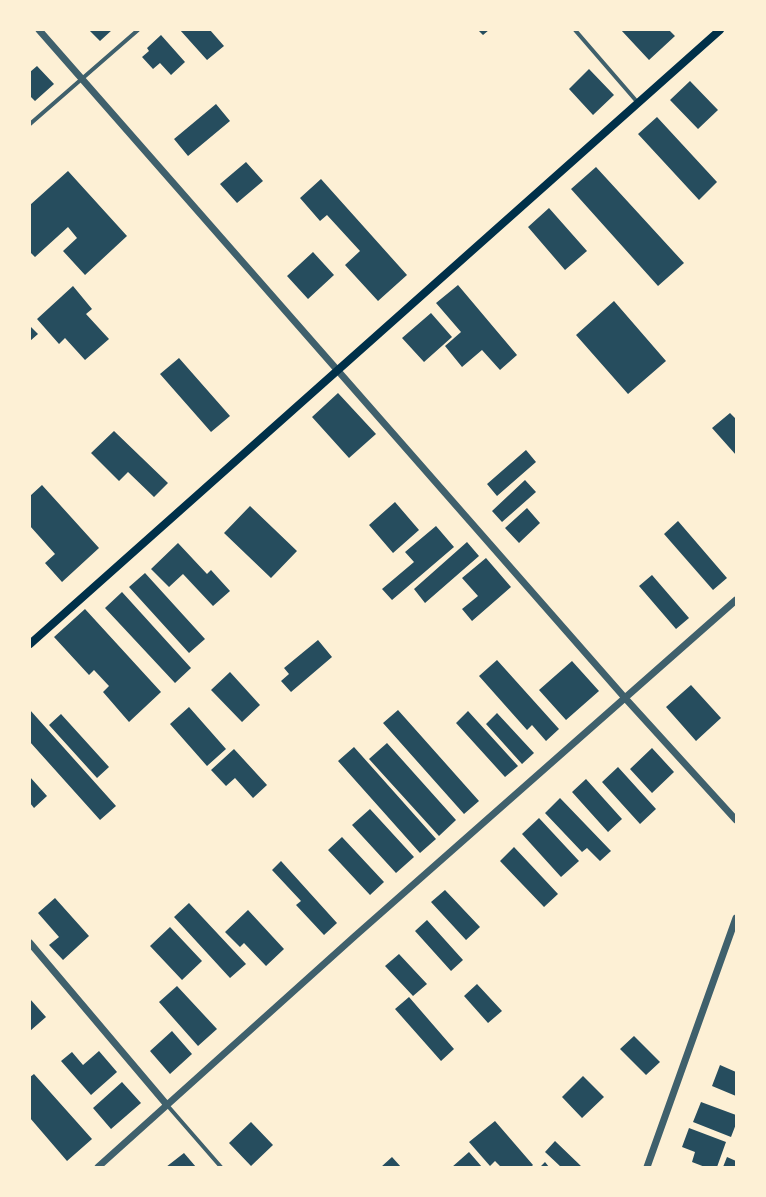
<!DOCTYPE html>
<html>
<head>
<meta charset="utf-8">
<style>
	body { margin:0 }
	#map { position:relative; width:766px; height:1197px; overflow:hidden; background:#fdf0d5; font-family:"Titillium Web",sans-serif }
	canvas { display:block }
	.frame { position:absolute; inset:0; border:31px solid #fdf0d5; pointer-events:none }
</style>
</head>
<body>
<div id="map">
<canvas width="766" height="1197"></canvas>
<div class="frame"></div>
</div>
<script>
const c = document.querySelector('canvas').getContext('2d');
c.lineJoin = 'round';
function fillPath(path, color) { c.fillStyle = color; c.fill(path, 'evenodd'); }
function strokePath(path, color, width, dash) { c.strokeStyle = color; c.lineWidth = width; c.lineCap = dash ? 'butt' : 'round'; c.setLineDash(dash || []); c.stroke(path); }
const building = new Path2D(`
	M89,30H112L100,41Z
	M180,30H210L224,46L207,60Z
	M478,30H489L483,35Z
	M621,30H669L675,36L649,60Z
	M161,35L185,62L171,75L160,63L153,69L142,57L149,51L147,48Z
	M37,66L54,84L35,101L30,96V72Z
	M589,69L614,95L593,115L569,89Z
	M690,81L718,110L698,129L670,100Z
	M216,104L230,121L188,156L174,139Z
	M657,117L717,182L699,200L638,134Z
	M246,162L263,181L237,203L220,184Z
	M596,167L684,263L658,286L571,189Z
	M68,171L127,236L85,275L63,251L77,238L68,227L35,257L30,252V205Z
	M321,179L407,275L378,301L345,265L360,251L327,215L320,221L300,198Z
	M549,208L587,251L565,270L528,227Z
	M313,252L334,275L308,299L287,276Z
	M458,285L517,355L500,370L482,350L462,367L445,346L461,332L436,303Z
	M73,286L92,309L86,314L109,339L85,360L65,338L59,344L37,319Z
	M614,301L666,361L628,394L576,335Z
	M431,313L452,337L424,362L402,338Z
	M30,326L38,334L30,341Z
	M179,358L230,416L211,432L160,374Z
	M338,393L376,434L349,458L312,417Z
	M730,413L736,419V455L712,428Z
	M114,431L168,483L154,497L128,472L119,481L91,453Z
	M526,450L536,462L497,496L487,484Z
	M525,480L536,492L502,522L492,511Z
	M42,485L99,548L62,582L45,563L55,554L30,526V496Z
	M395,502L419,530L393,553L369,525Z
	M250,506L297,551L271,578L224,533Z
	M527,508L540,523L519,543L505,528Z
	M678,521L727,578L713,590L664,534Z
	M436,526L454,547L392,600L382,589L414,562L405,552Z
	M467,542L479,556L425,603L414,589Z
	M178,543L207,574L211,570L230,591L213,606L183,574L169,587L151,569Z
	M486,558L511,587L472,621L462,609L478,596L462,578Z
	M145,573L205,639L189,653L129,587Z
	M652,575L689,618L676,629L639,586Z
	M122,592L191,668L175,683L105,608Z
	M85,609L161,692L129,722L103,692L109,686L94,670L89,675L54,637Z
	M318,640L332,657L291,692L281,681L289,674L284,668Z
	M497,660L559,729L546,741L532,725L527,730L479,676Z
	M572,661L599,691L566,720L539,690Z
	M230,672L260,705L242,722L211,690Z
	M691,685L721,718L696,741L666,707Z
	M189,707L226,749L207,766L170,724Z
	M30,710L116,806L100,820L30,742Z
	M398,710L479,801L464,814L383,723Z
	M468,711L518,766L505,777L456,723Z
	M497,713L534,753L522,764L486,724Z
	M61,714L109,767L97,778L49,725Z
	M387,743L456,820L439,836L369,759Z
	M354,747L436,839L420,853L338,761Z
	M652,748L674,772L652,793L630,769Z
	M234,749L267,785L253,798L235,778L226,786L211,770Z
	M618,767L656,809L640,824L602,782Z
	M30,777L47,796L34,808L30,803Z
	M586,779L622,819L608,832L572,792Z
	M560,798L611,851L600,861L587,848L582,852L545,813Z
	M370,809L414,857L396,873L352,825Z
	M539,818L579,861L561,877L522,834Z
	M342,837L384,882L370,895L328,850Z
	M514,847L558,894L544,907L500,861Z
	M281,861L337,923L324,935L296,905L301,901L272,870Z
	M445,890L480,927L466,940L431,902Z
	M55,898L89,936L63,960L49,945L59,937L38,913Z
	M189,903L246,964L230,978L174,917Z
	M248,910L284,949L266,966L244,943L240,947L225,932Z
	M427,920L463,960L451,971L415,931Z
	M170,927L202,961L182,980L150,946Z
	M399,954L427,984L413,996L385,966Z
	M477,984L502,1011L488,1023L464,996Z
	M177,986L217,1029L198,1046L159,1002Z
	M409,997L454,1049L441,1061L395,1009Z
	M30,999L46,1017L30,1031Z
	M172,1031L192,1054L170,1074L150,1051Z
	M634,1036L660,1062L646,1075L620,1049Z
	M99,1051L117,1072L91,1095L61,1061L72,1052L83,1065Z
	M720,1065L736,1072V1096L712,1086Z
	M34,1074L92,1139L67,1161L30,1118V1077Z
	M583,1076L604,1097L582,1118L562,1097Z
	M122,1082L141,1103L111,1129L93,1108Z
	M701,1102L736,1115V1124L731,1137L693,1122Z
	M495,1121L533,1165L531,1167H501L495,1161L490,1166L469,1142Z
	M251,1122L273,1145L251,1166L229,1143Z
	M689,1128L726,1142L717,1167H705L692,1162L695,1152L682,1147Z
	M555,1141L582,1167H561L545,1152Z
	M469,1152L482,1167H452Z
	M184,1153L196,1167H166Z
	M392,1157L401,1167H381Z
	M727,1157L736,1161V1167H723Z
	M545,1162L549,1167H540Z`);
const minor = new Path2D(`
	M575,30L639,104
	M30,124L138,30
	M167,1105L221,1167`);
const tertiary = new Path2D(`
	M39,30L625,698L736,820
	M30,943L167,1105
	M98,1167L355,936L736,600
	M647,1167L736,918`);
const secondary = new Path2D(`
	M30,644L720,30`);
fillPath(building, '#264d5e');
strokePath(minor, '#3f606c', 4);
strokePath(tertiary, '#3f606c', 7);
strokePath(secondary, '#003049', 8);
</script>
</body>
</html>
